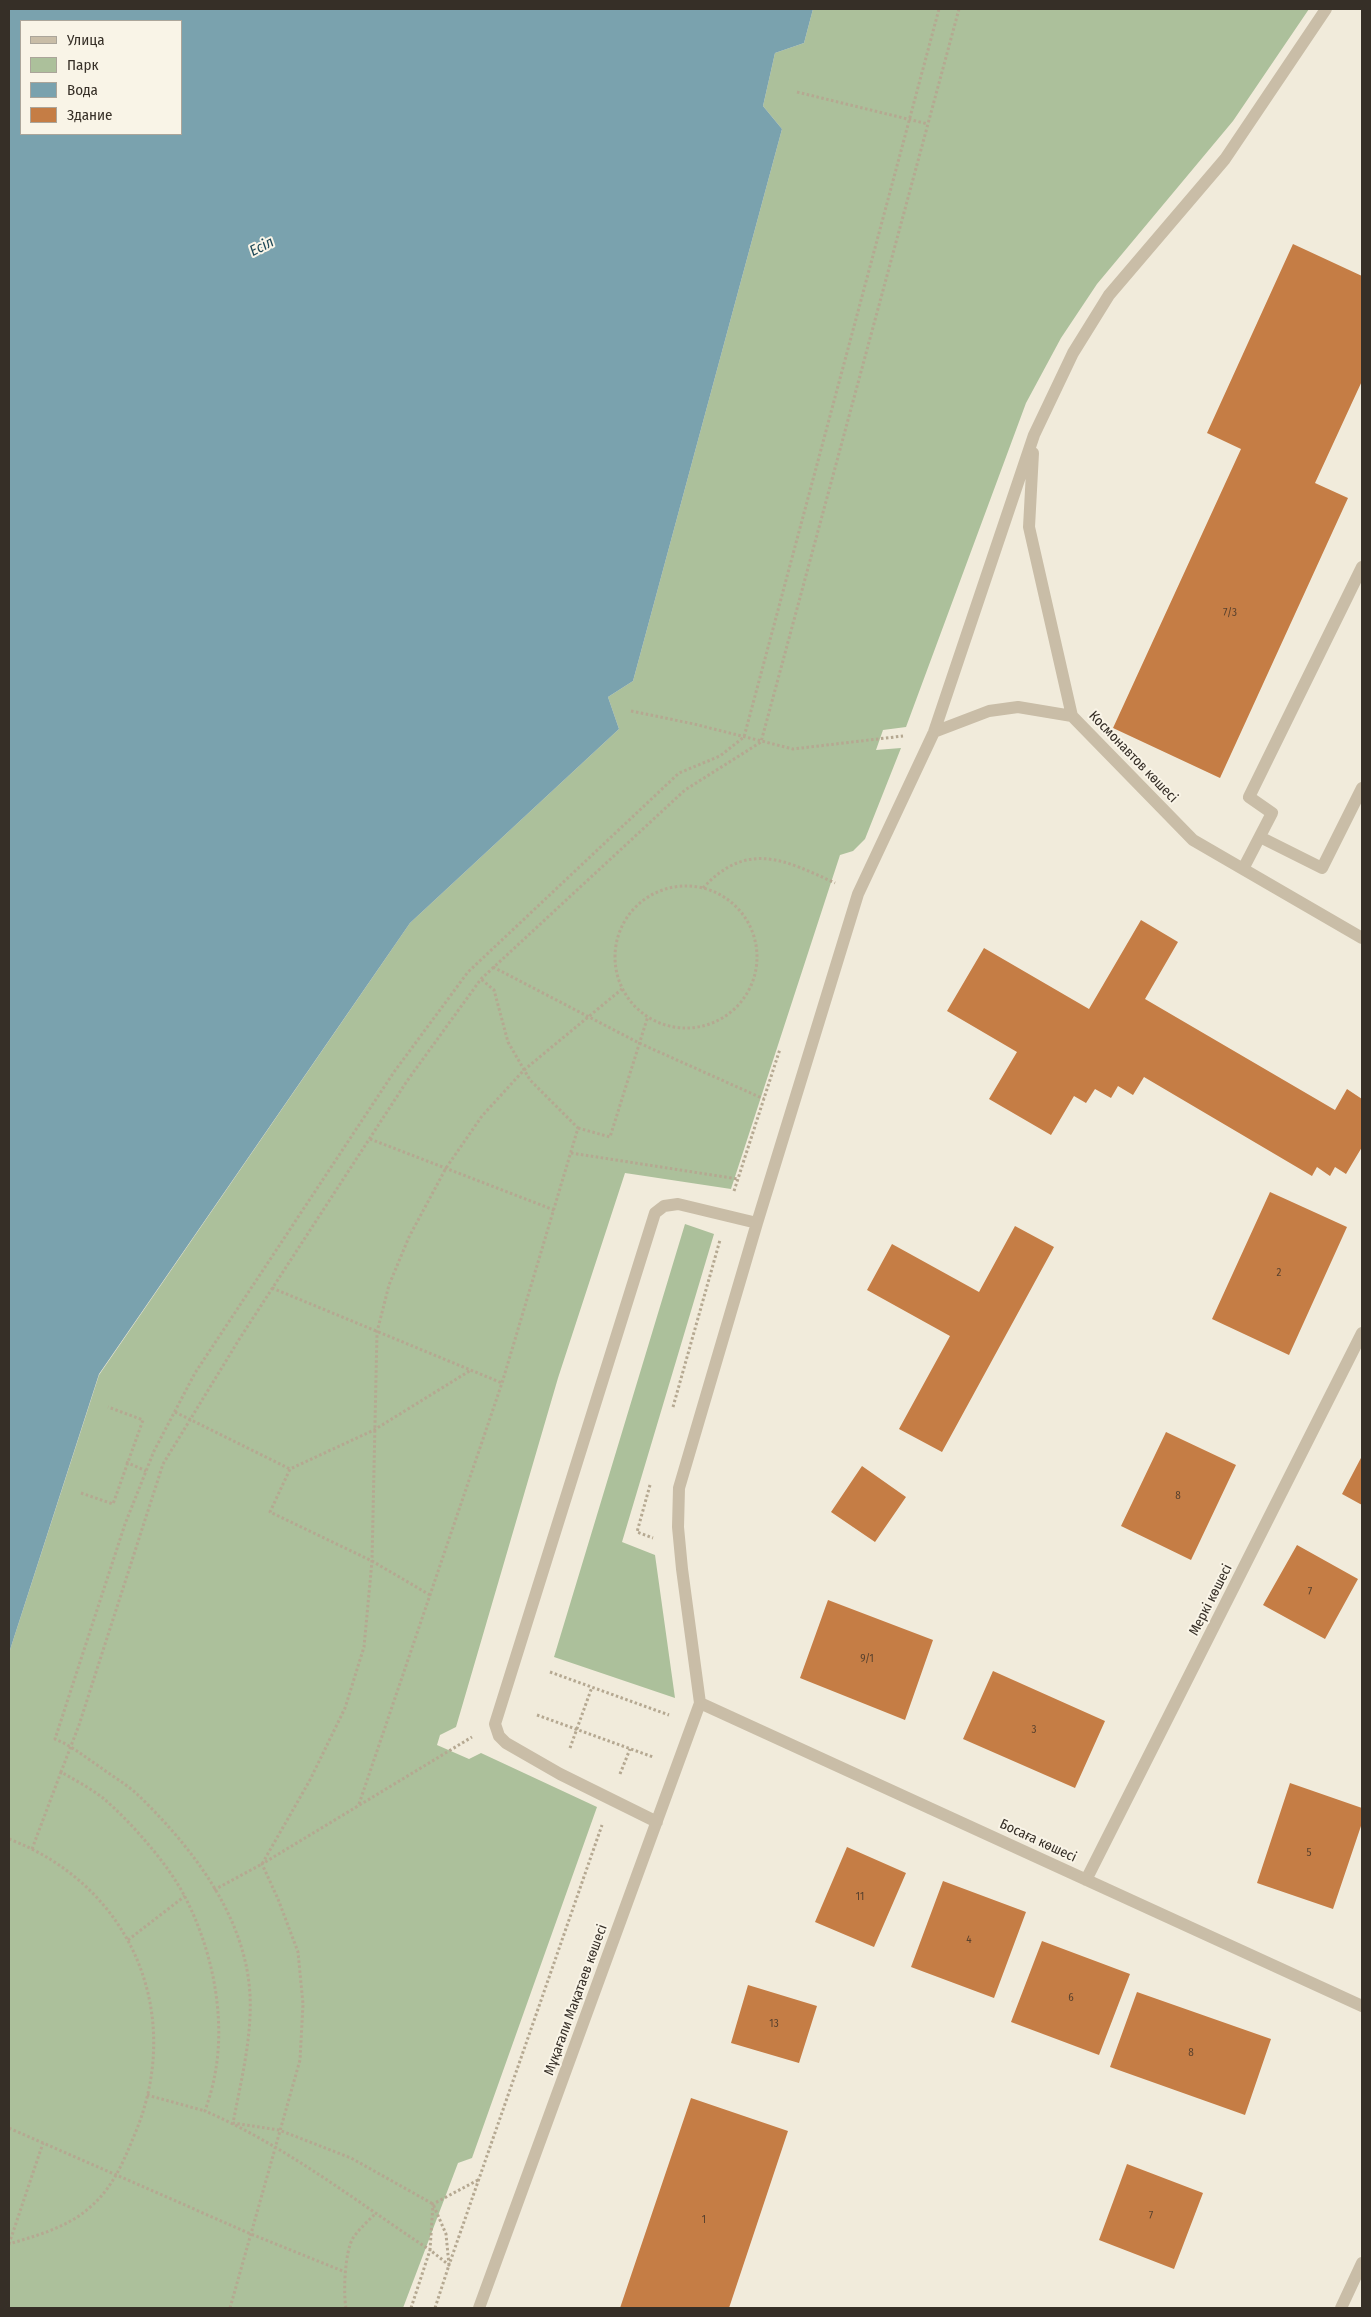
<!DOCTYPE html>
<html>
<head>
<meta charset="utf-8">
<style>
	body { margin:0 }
	#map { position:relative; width:1371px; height:2317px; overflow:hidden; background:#f1ebdb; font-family:"Fira Sans Condensed",sans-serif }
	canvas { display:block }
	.frame { position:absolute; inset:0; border:10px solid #362f27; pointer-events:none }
	.legend { position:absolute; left:20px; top:20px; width:162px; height:115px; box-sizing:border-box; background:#f9f4e7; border:1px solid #aba59a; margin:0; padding:6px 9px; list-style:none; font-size:15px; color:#362f27 }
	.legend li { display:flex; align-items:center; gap:10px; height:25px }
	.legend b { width:25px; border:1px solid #aba59a }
</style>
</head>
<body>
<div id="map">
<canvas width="1371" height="2317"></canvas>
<div class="frame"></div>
<ul class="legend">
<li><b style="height:6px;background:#c9bda7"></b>Улица</li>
<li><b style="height:14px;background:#acc09b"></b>Парк</li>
<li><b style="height:14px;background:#7aa2ae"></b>Вода</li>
<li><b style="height:14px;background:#c57d45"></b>Здание</li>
</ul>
</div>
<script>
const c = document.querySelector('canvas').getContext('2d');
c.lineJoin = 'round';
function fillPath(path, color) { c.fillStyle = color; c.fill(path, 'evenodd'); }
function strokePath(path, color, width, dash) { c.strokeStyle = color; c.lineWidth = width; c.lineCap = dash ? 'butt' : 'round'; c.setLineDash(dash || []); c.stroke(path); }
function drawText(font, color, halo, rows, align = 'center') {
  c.font = font + ' "Fira Sans Condensed",sans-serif'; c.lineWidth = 4; c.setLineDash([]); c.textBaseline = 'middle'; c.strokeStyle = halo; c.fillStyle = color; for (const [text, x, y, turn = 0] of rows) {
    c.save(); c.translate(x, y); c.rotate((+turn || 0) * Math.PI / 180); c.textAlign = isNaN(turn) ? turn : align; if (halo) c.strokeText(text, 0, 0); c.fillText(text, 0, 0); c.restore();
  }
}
const green = new Path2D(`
	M813,9H1309L1233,121L1097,284L1061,338L1026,403L906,727L883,730L876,750L901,748L865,839L853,851L840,855L731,1189L625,1173L558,1378L456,1727L440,1735L437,1745L469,1759L481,1753L597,1807L472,2158L458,2163L403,2308H9V1653L99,1375L410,923L619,729L608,697L633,681L782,129L763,106L775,53L804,43Z
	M685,1224L714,1234L622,1542L655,1555L675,1698L554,1657Z`);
const water = new Path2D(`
	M9,9H813L804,43L775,53L763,106L782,129L633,681L608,697L619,729L410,923L99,1374L9,1653ZM21,21H181V134H21Z`);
const building = new Path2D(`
	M1293,244L1362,276V381L1315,483L1348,498L1220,778L1113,728L1241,449L1207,433Z
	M1141,920L1178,942L1145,999L1335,1110L1347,1089L1362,1099V1147L1346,1174L1335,1167L1330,1176L1317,1167L1312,1176L1144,1077L1133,1095L1118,1086L1111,1098L1095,1089L1086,1103L1074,1096L1051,1135L989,1099L1017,1052L947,1011L984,948L1089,1009Z
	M1270,1192L1347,1227L1289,1355L1212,1319Z
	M1015,1226L1054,1247L942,1452L899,1429L950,1336L867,1290L892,1244L979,1292Z
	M1166,1432L1236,1465L1191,1560L1121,1526Z
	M1362,1456V1505L1342,1494Z
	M862,1466L906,1497L875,1542L831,1512Z
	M1297,1545L1358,1579L1325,1639L1263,1605Z
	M828,1600L933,1640L905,1720L800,1678Z
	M993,1671L1105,1721L1075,1788L963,1739Z
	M1290,1783L1362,1808V1823L1333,1909L1257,1883Z
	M847,1847L906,1873L874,1947L815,1922Z
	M943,1881L1026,1912L994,1998L911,1967Z
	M1042,1941L1130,1974L1099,2055L1011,2022Z
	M748,1985L817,2006L799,2063L731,2043Z
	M1137,1992L1271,2039L1245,2115L1110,2067Z
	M691,2098L788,2131L729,2308H620Z
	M1127,2164L1203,2193L1174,2269L1099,2240Z`);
const path = new Path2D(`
	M797,92L928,124
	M631,711L694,724L793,749L903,736
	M615 957a71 71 0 1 1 142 0a71 71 0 1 1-142 0Z
	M703,888C747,840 785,860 835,883
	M493,967L639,1043L764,1099
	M578,1128L610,1137L648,1016
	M370,1139L554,1210
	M571,1153L738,1179
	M734,1191L780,1049
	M272,1288L502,1383
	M673,1407L720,1240
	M175,1412L290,1469
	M126,1462L146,1471
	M650,1485L637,1532L653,1538
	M81,1493L113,1504L143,1420L108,1407
	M430,1595L372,1561L270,1512L290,1469L374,1430L471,1370
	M550,1672L669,1715
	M537,1715L653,1757
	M570,1748L592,1687
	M620,1774L630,1749
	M359,1804L502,1383L578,1128L530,1080L508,1042L494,990L481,979
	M9,1839C132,1886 186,2015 134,2136C122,2165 112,2189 88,2209C66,2228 35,2236 9,2244
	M32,1849L61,1772
	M214,1890L262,1864L310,1780L345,1708L364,1647L372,1561L377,1332L389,1285L409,1237L446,1168L482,1116L524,1070L622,989
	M128,1940L185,1896
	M147,2095L205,2111
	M9,2128L251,2234L345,2272
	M478,2180L433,2204L430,2250L449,2265L602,1825
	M9,2244L43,2143
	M230,2308L300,2060L303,2004L298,1952L278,1899L262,1864L472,1737
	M346,2308C343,2292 345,2251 353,2238C359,2229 368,2221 375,2214
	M411,2308L430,2250C357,2202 286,2146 205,2111C209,2099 213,2086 215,2074C226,2016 212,1949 185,1897C169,1865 130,1821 103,1798C90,1788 75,1780 61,1772L79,1725L163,1464L240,1338L407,1081L481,979L685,790L761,742L959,9
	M435,2308L449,2265L446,2234L433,2204L351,2158L279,2130L233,2123C241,2081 252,2038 250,1995C246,1916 191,1846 137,1794C126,1784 112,1776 100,1767C85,1757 72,1746 55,1739L125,1524L154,1451L195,1373L394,1072L468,972L679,773L720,756L744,737L939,9`);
const minor = new Path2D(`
	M1033,453L1029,527L1072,716L1193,840L1362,938
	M934,732L989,711L1018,707L1072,716
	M1260,837L1322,868L1362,788
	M1243,869L1272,813L1249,797L1362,567
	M700,1703L1362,2006
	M657,1822L560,1774L506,1743L499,1736L495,1724L655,1213L664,1206L678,1204L757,1223
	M1086,1880L1362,1333
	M479,2308L700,1703L682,1569L678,1527L679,1488L757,1223L858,894L934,732L1034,435L1073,353L1109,295L1225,159L1326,9
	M1341,2308L1362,2263`);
const numberNames = [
	["7/3",1230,613],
	["2",1279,1273],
	["8",1178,1496],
	["7",1310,1592],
	["9/1",867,1659],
	["3",1034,1730],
	["5",1309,1853],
	["11",860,1897],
	["4",969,1940],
	["6",1071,1998],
	["13",774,2024],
	["8",1191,2053],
	["7",1151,2216],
	["1",704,2220]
];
const streetNames = [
	["Космонавтов көшесі",1133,757,46],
	["Меркі көшесі",1211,1600,-63],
	["Босаға көшесі",1038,1841,25],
	["Мұқағали Мақатаев көшесі",576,2000,-70]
];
const waterNames = [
	["Есіл",262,247,-27]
];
fillPath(green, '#acc09b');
fillPath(water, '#7aa2ae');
fillPath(building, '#c57d45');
strokePath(path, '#b5a891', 3, [2.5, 2.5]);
strokePath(minor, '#c9bda7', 12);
drawText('11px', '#5a422e', null, numberNames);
drawText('14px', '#362f27', '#f9f4e7', streetNames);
drawText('italic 15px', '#1d4857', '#f9f4e7', waterNames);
</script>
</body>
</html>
